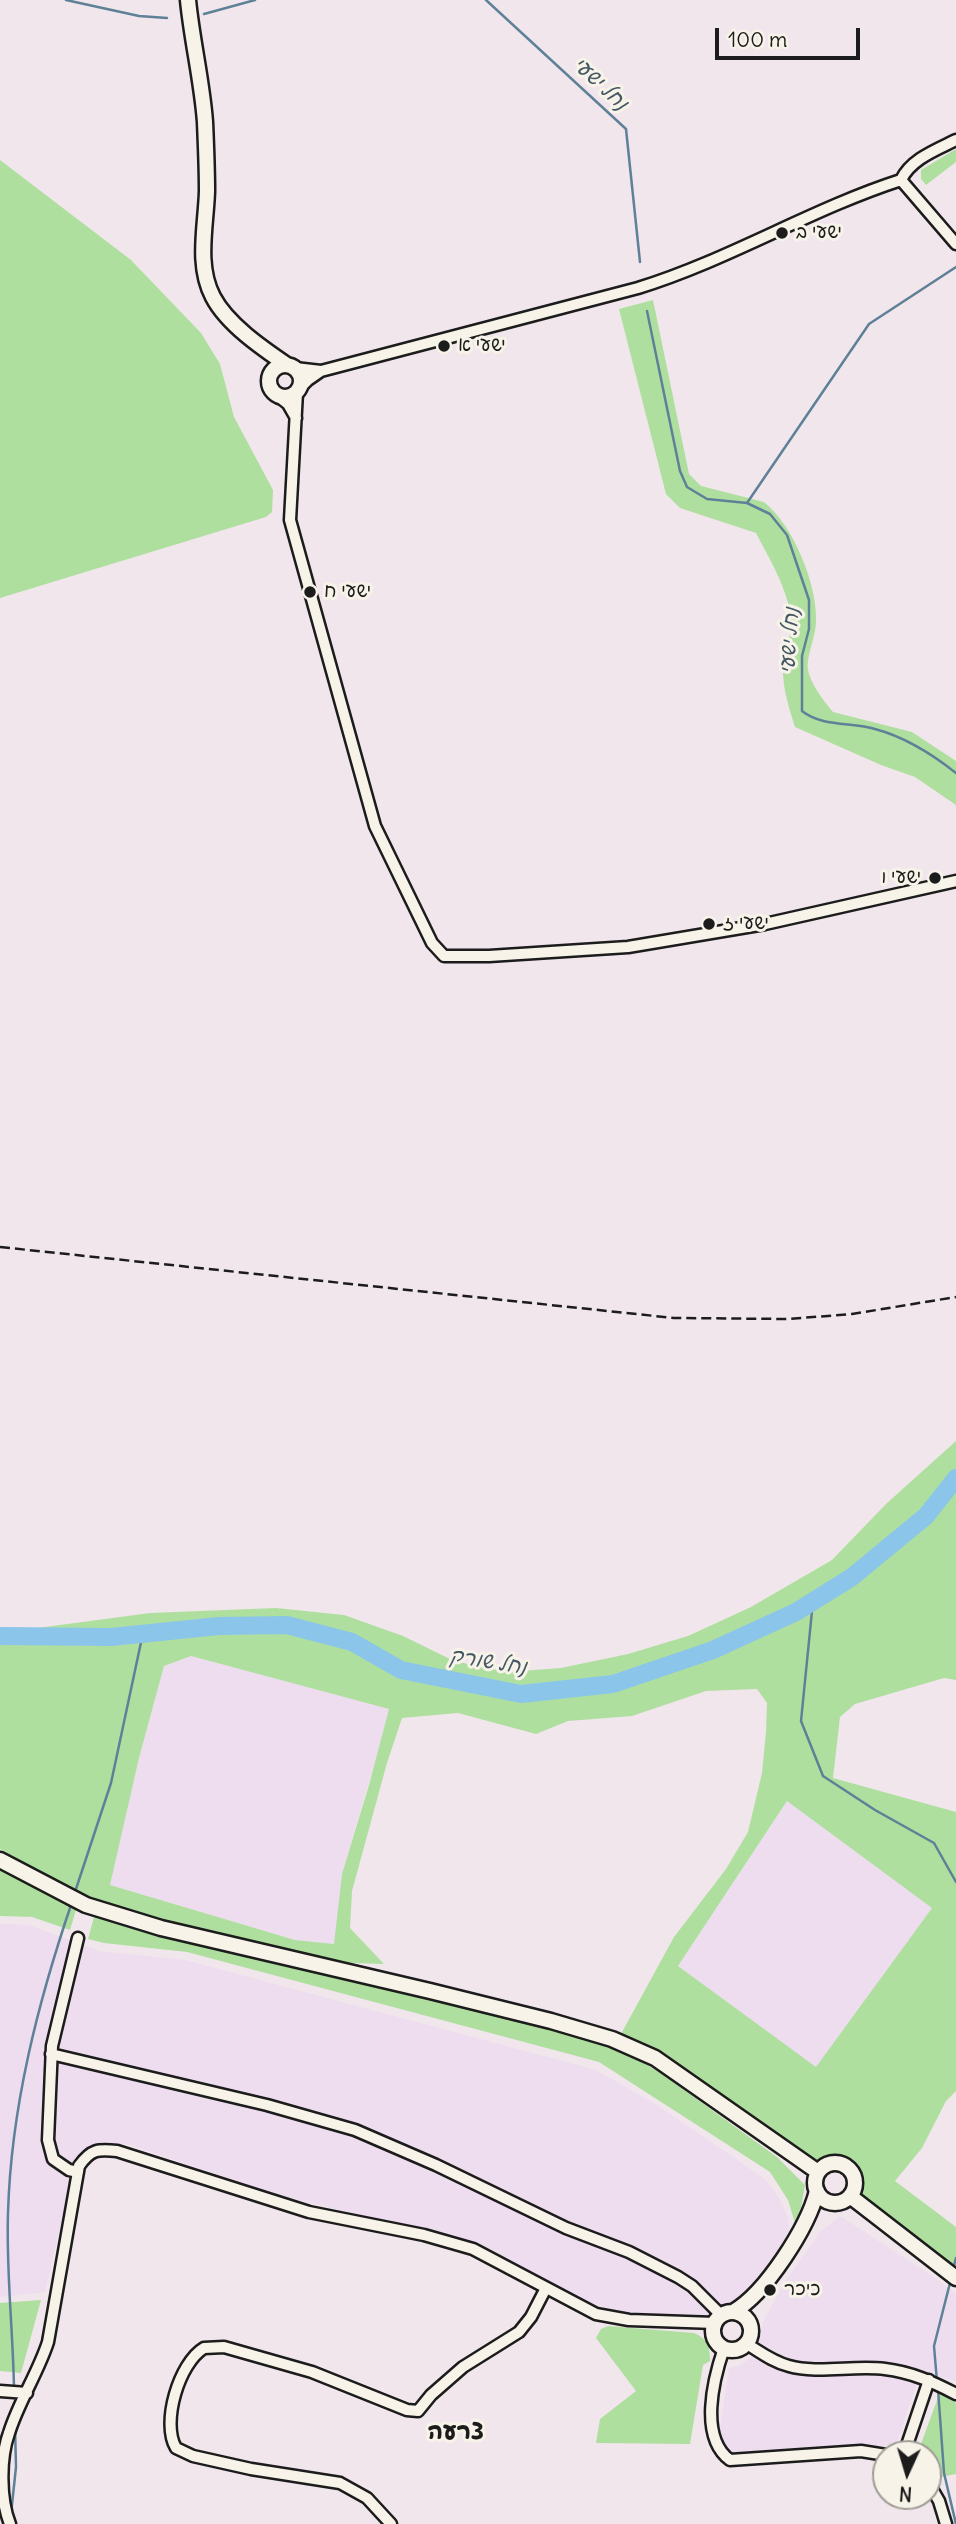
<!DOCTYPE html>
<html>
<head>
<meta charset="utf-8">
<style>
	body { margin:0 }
	#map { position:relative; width:956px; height:2524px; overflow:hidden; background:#f1e6ec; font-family:Delius,sans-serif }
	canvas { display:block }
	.north { position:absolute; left:872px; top:2440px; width:70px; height:70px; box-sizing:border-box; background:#f7f3e8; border:2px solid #9f9d96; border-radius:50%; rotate:184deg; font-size:19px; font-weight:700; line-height:28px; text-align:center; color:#1c1c1c }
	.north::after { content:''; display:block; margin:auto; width:24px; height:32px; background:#1c1c1c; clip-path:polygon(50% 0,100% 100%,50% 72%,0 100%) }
	.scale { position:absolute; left:715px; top:28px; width:145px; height:32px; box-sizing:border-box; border:4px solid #1c1c1c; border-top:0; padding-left:9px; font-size:21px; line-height:24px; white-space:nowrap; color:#1c1c1c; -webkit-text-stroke:5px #f7f3e8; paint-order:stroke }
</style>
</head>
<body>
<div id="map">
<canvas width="956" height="2524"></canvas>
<div class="north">N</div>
<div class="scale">100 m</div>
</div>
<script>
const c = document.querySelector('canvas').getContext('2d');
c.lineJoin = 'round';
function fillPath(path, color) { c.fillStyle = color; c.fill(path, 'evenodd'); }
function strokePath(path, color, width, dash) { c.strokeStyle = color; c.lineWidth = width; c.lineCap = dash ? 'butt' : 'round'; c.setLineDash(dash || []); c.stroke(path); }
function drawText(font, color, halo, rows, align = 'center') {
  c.font = font + ' Delius,"Playpen Sans Hebrew",sans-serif'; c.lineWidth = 6; c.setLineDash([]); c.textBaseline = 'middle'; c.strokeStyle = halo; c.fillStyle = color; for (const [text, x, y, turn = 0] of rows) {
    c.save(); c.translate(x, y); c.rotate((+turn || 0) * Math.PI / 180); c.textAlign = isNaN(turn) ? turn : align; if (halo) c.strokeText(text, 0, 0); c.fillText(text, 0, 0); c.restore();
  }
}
const built = new Path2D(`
	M191,1656L390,1709L342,1874L335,1944L295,1940L110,1885L139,1758L164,1666Z
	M788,1800L933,1907L816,2068L678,1966Z
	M0,1924L29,1925L99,1951L185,1960L596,2070L657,2105L765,2179L781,2201L788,2218L789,2230L782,2247L739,2299L706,2316H659L616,2311L581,2299L538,2275L481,2247L447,2235L285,2197L127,2144L98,2142L85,2150L75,2160L45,2292L0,2297Z
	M840,2216L934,2277L956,2294V2381L921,2371L896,2445L733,2453L719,2434L729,2368L739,2366L752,2356L765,2318L787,2279L820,2232Z`);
const green = new Path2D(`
	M956,149V162L926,185L921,179V170Z
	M0,160L131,260L201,333L220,364L234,417L273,490L272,512L266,517L0,598Z
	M653,300L689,474L701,486L764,502C793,525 818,585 816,623C815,638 806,658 808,670C811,685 824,701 833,712L912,732L956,761V805L915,777L881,765L795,727C788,705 780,680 784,657C786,645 793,632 791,619C788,589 770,560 756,533L680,508L666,494L619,309Z
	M956,1441V1680L944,1678L855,1704L840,1717L833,1778L956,1812V2091L946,2101L922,2148L895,2181L956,2227V2266L871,2210L852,2188L848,2174L808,2160L701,2085L651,2046L621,2034L674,1937L726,1869L748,1832L762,1773L766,1732L767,1703L757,1689L706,1691L632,1716L568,1721L536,1734L458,1713L402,1718L387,1763L352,1891L350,1928L384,1964L323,1962L223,1939L88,1899L0,1849V1633L150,1613L276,1608L344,1615L403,1636L454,1661L507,1672L561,1668L628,1654L688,1636L751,1607L832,1560L886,1504ZM191,1656L389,1709L369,1785L342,1874L334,1944L295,1940L110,1885L139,1758L164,1666ZM787,1801L932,1908L816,2067L678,1966Z
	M0,1868L76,1910L70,1930L32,1917L0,1916Z
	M94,1917L146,1932L587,2038L628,2054L659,2072L777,2157L805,2185L801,2208L795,2223L788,2200L770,2172L599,2062L187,1952L104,1943L88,1939Z
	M41,2300L21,2373L0,2371V2303Z
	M608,2326L694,2333C708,2339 710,2347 710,2361L703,2365L690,2444L596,2443L600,2419L636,2391L596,2338L601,2329Z
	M940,2392L956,2403V2474L936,2478L928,2468V2454H918V2452Z`);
const stream = new Path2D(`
	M66,0L139,16L167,18
	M486,0L626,129L640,262
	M204,14L255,0
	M647,311L680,471L687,487L707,499L747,503L770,514L787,535L809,600V629L802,656V711C822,727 852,722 875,729C905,737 932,754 956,773
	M747,503L869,324L956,267
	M813,1601L801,1721L823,1776L875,1810L934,1843L956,1882
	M75,1892L111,1783L143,1633
	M953,2269L956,2258
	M937,2382L934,2346L951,2279
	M14,2388C13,2330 6,2271 8,2213C11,2107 38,2002 72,1902
	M938,2389L944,2473L956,2524
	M11,2514L16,2467L15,2426`);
const river = new Path2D(`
	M0,1636L111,1637L219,1626L287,1625L352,1642L401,1670L521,1694L613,1684L713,1650L796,1612L852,1577L926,1516L956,1478`);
const street = new Path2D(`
	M901,180L956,244
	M295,368L321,371
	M300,388L308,380L321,371L638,288C729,260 811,209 901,180C911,159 936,150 956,140
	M297,392L290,520L375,826L432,943L444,956H489L628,947L765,924L956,881
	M278,396L288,404L296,418
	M78,1938L52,2046L48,2140L53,2159L69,2170L78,2172
	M51,2054L267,2105L355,2130L436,2165L566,2228L629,2252L678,2277L692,2286L721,2315
	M747,2344C760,2352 773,2362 789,2366C817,2374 855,2365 885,2369C911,2372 933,2382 956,2394
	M724,2348C713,2380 699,2437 730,2460L861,2451L886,2455
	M0,2391L27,2393
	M904,2454L929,2380
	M928,2482L939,2501L946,2524
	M10,2524C0,2499 0,2458 9,2433C19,2401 38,2373 48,2342L79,2166C91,2149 98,2149 117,2151L309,2212L424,2235L473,2249L596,2314L629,2320L715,2323
	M391,2524L367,2498L340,2483L251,2469L193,2456L176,2448C161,2423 179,2363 204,2348L224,2347L312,2372L407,2410L418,2411L431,2395L463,2367L519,2332L531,2317L546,2288`);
const secondary = new Path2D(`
	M188,0C192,41 202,81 205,122C206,145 207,168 207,191C206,226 196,265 213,297C227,324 262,348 287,365
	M269 381a16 16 0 1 1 32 0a16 16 0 1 1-32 0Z
	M0,1860L86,1905L161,1928L430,1991L551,2021L612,2039L655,2058L818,2172
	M815 2183a20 20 0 1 1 40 0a20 20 0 1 1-40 0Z
	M850,2196L956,2278
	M733,2312C766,2293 808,2227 817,2191
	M713 2331a19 19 0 1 1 38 0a19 19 0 1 1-38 0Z`);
const rail = new Path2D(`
	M0,1247L674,1318L788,1319L852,1314L956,1297`);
const markers = [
	[782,233,7,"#1c1c1c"],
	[444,346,7,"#1c1c1c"],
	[310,592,7,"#1c1c1c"],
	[935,878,7,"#1c1c1c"],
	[709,924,7,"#1c1c1c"],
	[770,2290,7,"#1c1c1c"]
];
const poiNames = [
	["ישעי ב",796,233],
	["ישעי א",458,346],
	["ישעי ח",324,592],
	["ישעי ו",921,878,"right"],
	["ישעי ז",723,924],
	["כיכר",784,2290]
];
const waterNames = [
	["נחל ישעי",600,84,43],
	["נחל ישעי",790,641,-86],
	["נחל שורק",488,1662,9]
];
const quarterNames = [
	["צרעה",456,2432]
];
fillPath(built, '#edddef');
fillPath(green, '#afdf9f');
strokePath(stream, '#5f8198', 2.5);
strokePath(river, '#8bc5ea', 18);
strokePath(street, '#1c1c1c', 15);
strokePath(secondary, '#1c1c1c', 19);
strokePath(street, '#f7f3e8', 10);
strokePath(secondary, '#f7f3e8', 14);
strokePath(rail, '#1c1c1c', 2.5, [10, 5]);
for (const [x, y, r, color] of markers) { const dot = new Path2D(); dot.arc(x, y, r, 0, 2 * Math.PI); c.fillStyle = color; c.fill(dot); strokePath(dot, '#f7f3e8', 2.5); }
drawText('19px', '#1c1c1c', '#f7f3e8', poiNames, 'left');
drawText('italic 21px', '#435764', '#f7f3e8', waterNames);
drawText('bold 23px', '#1c1c1c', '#f7f3e8', quarterNames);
</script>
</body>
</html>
